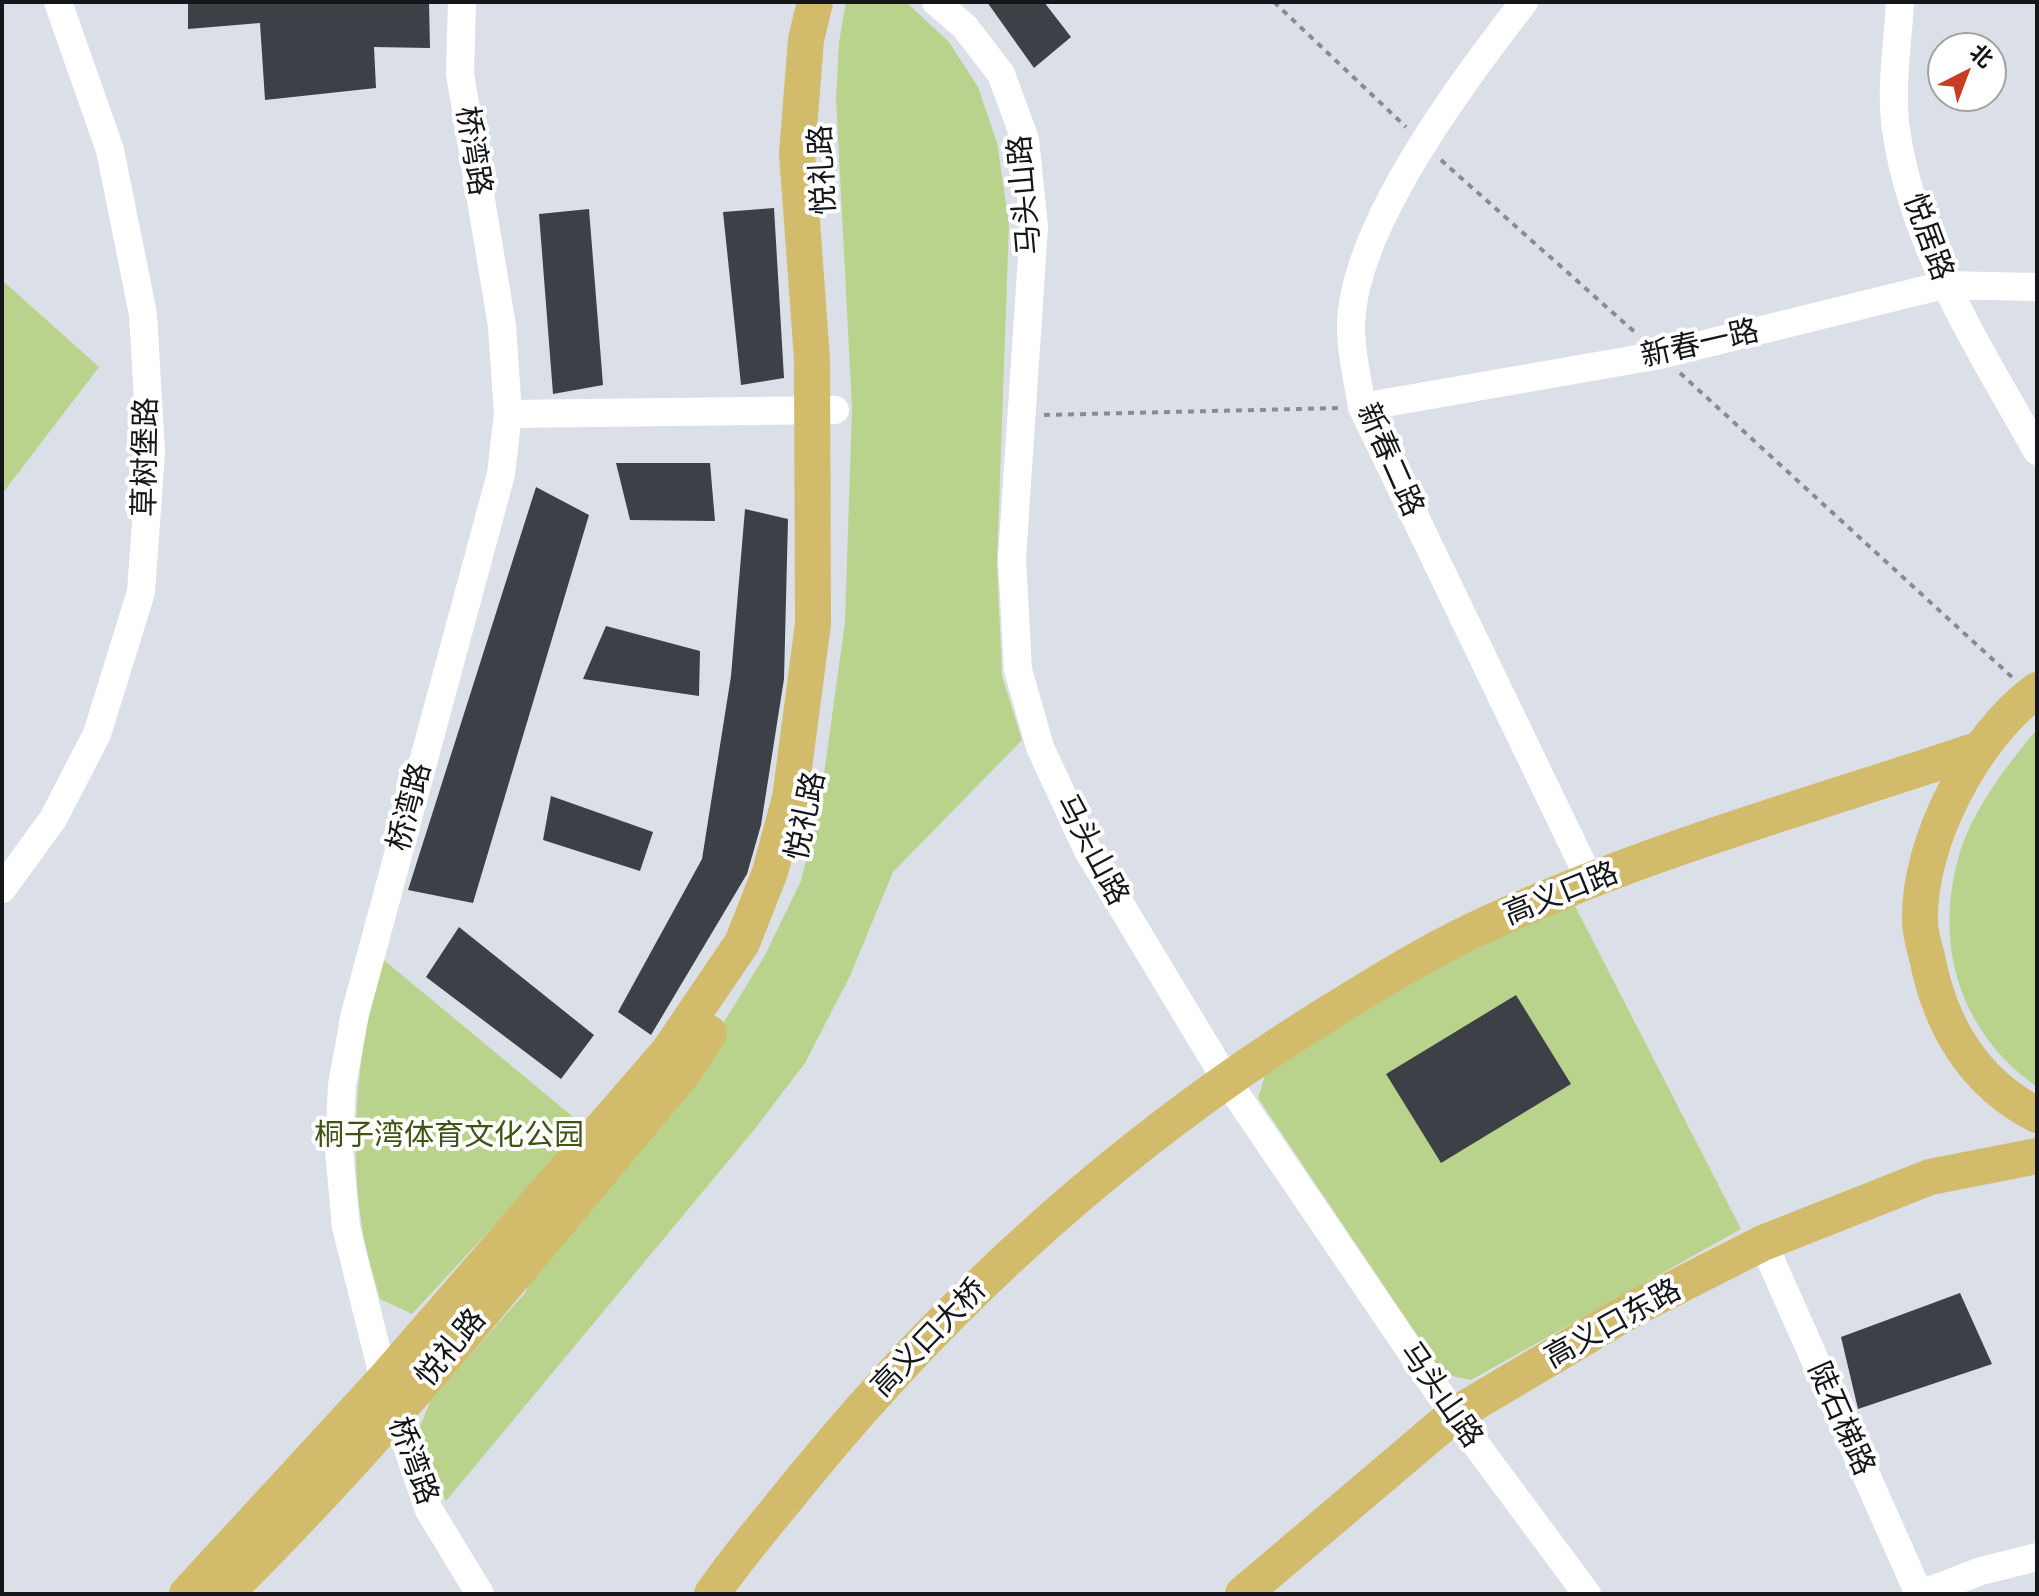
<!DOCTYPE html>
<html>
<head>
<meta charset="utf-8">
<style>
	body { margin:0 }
	#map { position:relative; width:2039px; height:1596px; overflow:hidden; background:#dbe0e8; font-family:Mulish,"Noto Sans SC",sans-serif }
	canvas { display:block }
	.frame { position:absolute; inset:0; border:4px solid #151619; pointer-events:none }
	.north { position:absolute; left:1927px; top:32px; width:80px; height:80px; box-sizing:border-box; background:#fff; border:2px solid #a1a2a3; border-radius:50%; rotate:42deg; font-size:22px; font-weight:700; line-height:32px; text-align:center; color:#151619 }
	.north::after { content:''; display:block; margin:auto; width:28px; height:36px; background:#c83d22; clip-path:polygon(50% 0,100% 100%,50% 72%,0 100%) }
</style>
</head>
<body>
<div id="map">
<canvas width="2039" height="1596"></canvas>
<div class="frame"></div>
<div class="north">北</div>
</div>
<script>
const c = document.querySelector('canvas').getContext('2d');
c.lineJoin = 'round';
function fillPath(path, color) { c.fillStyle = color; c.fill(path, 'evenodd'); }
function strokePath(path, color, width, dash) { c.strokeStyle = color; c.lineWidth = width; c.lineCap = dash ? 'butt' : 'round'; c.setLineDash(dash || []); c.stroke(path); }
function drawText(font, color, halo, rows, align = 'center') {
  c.font = font + ' Mulish,"Noto Sans SC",sans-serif'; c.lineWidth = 8; c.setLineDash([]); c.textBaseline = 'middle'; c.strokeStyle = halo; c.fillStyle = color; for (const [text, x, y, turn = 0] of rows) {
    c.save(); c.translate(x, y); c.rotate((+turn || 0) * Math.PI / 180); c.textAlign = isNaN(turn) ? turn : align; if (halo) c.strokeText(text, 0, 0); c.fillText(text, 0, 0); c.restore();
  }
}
const green = new Path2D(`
	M846,2H906L949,42L978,87L997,143L1009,224L997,563L1002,676L1022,740L893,872L850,976L805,1063L754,1130L446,1501L421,1449L418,1432L431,1399L525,1293L541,1255L688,1080L764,957L801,881L820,803L845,622L852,408L836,98L839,42Z
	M2,280L99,367L2,494Z
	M2037,729V1087C1961,1033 1934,948 1958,859C1970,813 2007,765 2037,729Z
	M1574,904L1741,1229L1471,1380L1443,1374L1258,1098L1266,1072L1475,944Z
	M379,956L590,1131L514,1204L412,1314L380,1299C373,1273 364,1247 361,1220C348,1130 361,1044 379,956Z`);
const building = new Path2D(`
	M188,2H429L430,48L374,47L376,88L265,100L260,23L188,29Z
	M987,2H1044L1071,37L1034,68Z
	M774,208L784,378L741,385L723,212Z
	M589,209L603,385L553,394L539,214Z
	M616,463H710L715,521L630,520Z
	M536,487L589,515L473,903L408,890Z
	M745,509L788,519L784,679L761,825L747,874L651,1035L618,1012L702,859L731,676Z
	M606,626L700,651L699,696L583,679Z
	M551,796L653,832L640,871L543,840Z
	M459,927L594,1035L561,1079L426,977Z
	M1516,995L1571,1084L1441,1163L1386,1074Z
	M1960,1293L1992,1364L1858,1409L1841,1337Z`);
const path = new Path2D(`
	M1274,2L1406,127
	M1441,160L1638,335
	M1680,373L2013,678
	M1044,415L1339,408`);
const minor = new Path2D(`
	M462,2L460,74L502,326L508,414L501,474L355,1014L342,1085L339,1150L346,1227L384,1380L429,1510L480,1594
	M936,2L965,27L1001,74L1025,139L1034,227L1012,558L1018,670L1040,747L1087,849L1225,1078L1454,1415L1587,1594
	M1524,2C1464,80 1351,228 1351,328C1351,354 1358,382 1362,407L1590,880
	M1900,2C1898,43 1890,89 1896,130C1913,247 1980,349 2037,451
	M1362,407L1660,355L1944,285L2037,287
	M508,414L835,410
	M2,889L53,819L97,734L141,592L151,452L143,314L110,150L58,2
	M1763,1243L1919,1594
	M1921,1594L1981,1571L2037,1557`);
const major = new Path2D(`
	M2037,690C1974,736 1918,842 1920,921C1920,933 1924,946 1927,957C1940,1025 1974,1083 2037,1115
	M187,1594L384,1380L668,1052L742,943L770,872L790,798L813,624L812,359L797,153L806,40L815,2
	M225,1594C390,1432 534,1250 683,1073L709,1033
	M712,1594C740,1553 773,1516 804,1477C951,1297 1119,1145 1316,1021C1366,990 1418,957 1472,931C1634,854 1810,806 1980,749
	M1243,1594L1454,1415L1631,1310L1763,1243L1930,1177L2037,1156`);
const streetNames = [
	["桥湾路",473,151,81],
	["悦礼路",823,170,-93],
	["马头山路",1025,195,-95],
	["悦居路",1928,237,70],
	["新春一路",1700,344,-13],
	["草树堡路",146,457,-89],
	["新春二路",1390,460,66],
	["桥湾路",410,807,-75],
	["悦礼路",806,816,-78],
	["马头山路",1092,850,62],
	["高义口路",1561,894,-22],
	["高义口东路",1613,1324,-29],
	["高义口大桥",929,1338,-46],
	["悦礼路",451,1348,-50],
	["马头山路",1441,1395,55],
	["陡石梯路",1841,1419,66],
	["桥湾路",413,1461,70]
];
const parkNames = [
	["桐子湾体育文化公园",449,1136]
];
fillPath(green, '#b9d38d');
fillPath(building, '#3d4147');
strokePath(path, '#888c92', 4, [6, 6]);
strokePath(minor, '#fff', 28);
strokePath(major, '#d2bb6a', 36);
drawText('30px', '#151619', '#fff', streetNames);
drawText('30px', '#415416', '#fff', parkNames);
</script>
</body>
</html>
